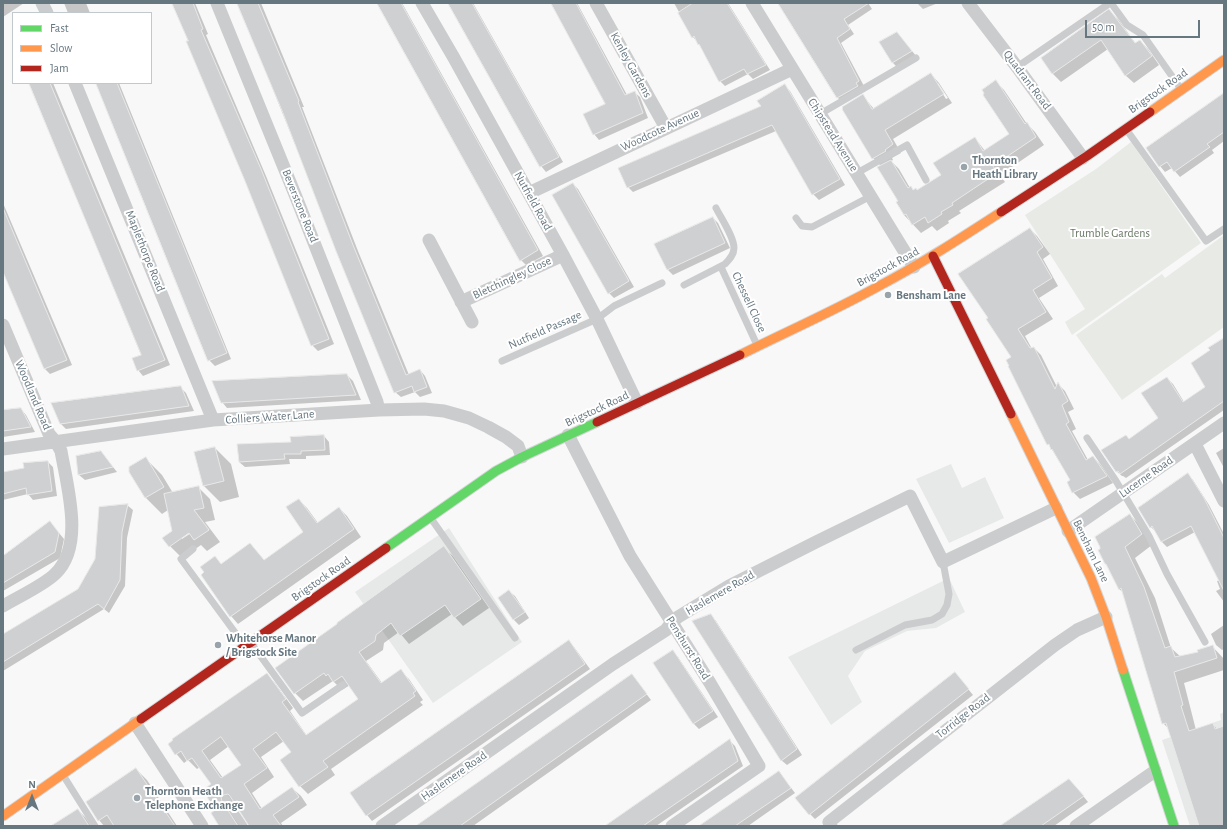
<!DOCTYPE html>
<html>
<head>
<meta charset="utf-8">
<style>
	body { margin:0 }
	#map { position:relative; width:1227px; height:829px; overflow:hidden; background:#f8f8f8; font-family:"Alegreya Sans",sans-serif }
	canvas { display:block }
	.frame { position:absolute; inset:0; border:4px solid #667780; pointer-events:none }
	.legend { position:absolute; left:12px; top:12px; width:140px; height:72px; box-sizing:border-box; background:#fff; border:1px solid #c2c9cc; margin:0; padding:5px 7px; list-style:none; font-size:12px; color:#667780 }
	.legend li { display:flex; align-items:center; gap:8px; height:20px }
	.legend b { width:20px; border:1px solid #c2c9cc }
	.north { position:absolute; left:12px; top:777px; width:40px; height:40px; -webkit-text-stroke:3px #fff; paint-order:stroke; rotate:0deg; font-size:11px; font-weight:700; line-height:16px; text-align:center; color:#667780 }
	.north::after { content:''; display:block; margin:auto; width:14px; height:18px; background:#667780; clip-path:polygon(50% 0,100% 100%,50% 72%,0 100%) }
	.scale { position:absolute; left:1085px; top:20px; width:115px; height:18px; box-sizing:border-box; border:2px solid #667780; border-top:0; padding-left:5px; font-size:12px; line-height:14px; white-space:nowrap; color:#667780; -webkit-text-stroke:3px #fff; paint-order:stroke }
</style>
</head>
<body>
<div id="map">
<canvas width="1227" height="829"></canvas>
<div class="frame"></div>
<ul class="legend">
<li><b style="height:5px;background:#63d668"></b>Fast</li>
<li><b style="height:5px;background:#ff974d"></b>Slow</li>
<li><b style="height:5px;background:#b3261e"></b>Jam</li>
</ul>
<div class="north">N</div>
<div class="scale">50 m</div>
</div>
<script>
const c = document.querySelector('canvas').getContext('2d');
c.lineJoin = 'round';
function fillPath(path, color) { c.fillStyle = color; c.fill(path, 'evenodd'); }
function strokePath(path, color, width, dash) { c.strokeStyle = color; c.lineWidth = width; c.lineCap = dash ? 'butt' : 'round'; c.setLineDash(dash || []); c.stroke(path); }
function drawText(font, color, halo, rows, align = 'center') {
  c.font = font + ' "Alegreya Sans",sans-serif'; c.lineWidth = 4; c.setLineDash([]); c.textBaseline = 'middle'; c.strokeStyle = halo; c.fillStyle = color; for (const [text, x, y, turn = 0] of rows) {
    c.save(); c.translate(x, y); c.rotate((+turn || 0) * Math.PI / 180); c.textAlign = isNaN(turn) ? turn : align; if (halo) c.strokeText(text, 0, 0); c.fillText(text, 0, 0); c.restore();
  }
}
const built = new Path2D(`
	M951,464L962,488L985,477L1004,518L949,543L916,479Z
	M449,528L522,642L433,703L355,592Z
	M949,578L965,612L936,628L907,631L865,651L848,676L862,702L831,725L788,657Z
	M1224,712V826H1190L1162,740L1221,720L1220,714Z`);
const green = new Path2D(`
	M1131,142L1201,243L1072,335L1065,322L1085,309L1025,215L1096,169Z
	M1224,235V327L1122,400L1076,335L1162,274L1165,278Z`);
const shadow = new Path2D(`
	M3,3H24L3,17Z
	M64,3H86L90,13H68Z
	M173,3H195L208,34L206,35L266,176L334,344L318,351L312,345Z
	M238,3H261L304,107H302L358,251L409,375L420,370L425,376L432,393L420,397L415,392L401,397L395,392Z
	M378,3H402L543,256L526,265L521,260Z
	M449,3H473L563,162L546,172L541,166Z
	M552,3H577L627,95L634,92L640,97L648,118L599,140L594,134L607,104Z
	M674,3H728L770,70L753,79L748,74L725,86L720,81L703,49L693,37Z
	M779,3H868L872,9L848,25L854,34L841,43L864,86L843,103L838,98Z
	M917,3H938L923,9Z
	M1109,11L1118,19L1136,44L1140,41L1148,49L1159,65L1134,83L1125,75L1108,49L1061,82L1053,74L1042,58Z
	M902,39L917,57L898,68L893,63L881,43Z
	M931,74L939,83L952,103L893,139L901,153L892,158L893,160L891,161L899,169L910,188L914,191H918L942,176L975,138L985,151L1010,135L996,82L1004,90L1027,124L1035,132L1044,145L1000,175L1005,182L959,211L961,213L948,221L949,223L937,231L932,226L921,233L904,215L882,167L873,158L863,96L874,109ZM936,83H938L948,98L946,99Z
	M31,83H53L170,365L143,376L138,370L142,356Z
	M96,83H119L231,359L215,366L209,360Z
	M785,86L790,91L845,185L819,200L813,194L776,131L633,192L628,187L762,107Z
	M1224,94V141L1212,150L1214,153L1180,177L1172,168L1165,172L1160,166Z
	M573,184L578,189L634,287L614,298L609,293Z
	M3,203L72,365L50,374L45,369L3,270Z
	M713,218L718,223L730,248L673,275L668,270L656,244Z
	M1030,229L1037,236L1050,254L1043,259L1058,286L1039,298L1053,319L1025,336L1032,349L1034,348L1041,355L1057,387L1058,384L1065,391L1074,409L1068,412L1076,429L1072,431L1088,460L1093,457L1100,464L1113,483L1080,499L1073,492L1071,481L1051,448L1048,444L1013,358Z
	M1224,340V410L1126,478L1123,476H1122L1116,471L1126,436L1129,439L1159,419L1167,378L1173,384L1184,402L1207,387Z
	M347,375L353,381L361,400L227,408L222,402Z
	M180,387L186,393L194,411L66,429L61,424Z
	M21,409L26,415L35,432L3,437V411Z
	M324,436L329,442L330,455L306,456V459H289L290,464L245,467L239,462L292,443Z
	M215,448L231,464L239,497L220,502L204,486Z
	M1224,448V468L1216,453Z
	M101,452L117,472L85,480L79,475L77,457Z
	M146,459L162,475L173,493L198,487L210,499L215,520L205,522L220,542L207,551L201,545L182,558L170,546L164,538L174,531L168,510L162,514L146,498L130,472ZM193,529L194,531L182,539V537Z
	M48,462L53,467L57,496L33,500L28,494L3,500V473L25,469Z
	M1187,474L1193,480L1209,505L1224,534V602L1216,591L1220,589L1217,581L1220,580L1195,532L1167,547L1162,542L1156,532L1151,527Z
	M299,500L307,508L318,523L339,508L347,516L361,537L238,624L231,616L215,558L222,565L250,544L265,561L305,532Z
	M127,505L133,510L127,538L125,586L109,613L104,609L3,671V635L79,589Z
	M1130,515L1141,526L1152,545L1135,558L1155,598L1171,648L1181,657L1199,652L1212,646L1224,659V670L1184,683L1196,730L1213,725L1217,729L1224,727V826H1200L1169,729L1163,723L1124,593L1119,589L1099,550Z
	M50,522L64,539L60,558L3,591V557Z
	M444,548L453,556L489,608L463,626L452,614L409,644L399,632L384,643L383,650L366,661L382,683L400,671L409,679L423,700L420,702L423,705L331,769L335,775L308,794L300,786L292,752L284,741L261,757L274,777L252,793L262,809L292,788L301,796L307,805L281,823L283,826H253L236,802L232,803L240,826H221L213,784L200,767L197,769L188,760L184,763L169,745L267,675L275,683L293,708L290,711L307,736L360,699L350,685L342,690L333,681L303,701L295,693ZM229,746L243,765L223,778L210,760Z
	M509,591L515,596L529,618L519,625L514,620L499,598Z
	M711,615L716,621L802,755L787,765L781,760Z
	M1224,625V649L1222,650L1216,645L1211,634Z
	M569,642L574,647L590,669L372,821L367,815L352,793Z
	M673,652L678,657L718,717L699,729L694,724L655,664Z
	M955,673L973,695L815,819L810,814Z
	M632,675L651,700L473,826H418Z
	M730,741L735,746L743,766L656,826H606Z
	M136,769L147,780L177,826H104L99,820Z
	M779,772L795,793L748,826H701Z
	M1075,786L1088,802L1054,826H1002Z
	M78,810L86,818L91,826H53Z`);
const building = new Path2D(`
	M172,3H193L203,29L201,30L261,169L329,339L311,346L245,181L186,41H188Z
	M237,3H258L299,101L298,102L353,245L406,375L420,369L427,387L414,392L412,386L394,393L336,251L283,113Z
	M377,3H401L538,250L520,261Z
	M448,3H472L559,157L540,167Z
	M551,3H576L625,95L635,91L643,113L593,135L583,114L605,104Z
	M693,3H727L766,65L747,74L744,69L719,82L699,44L698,45L694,36L692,38L678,13Z
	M778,3H869L844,19L850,29L837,38L859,81L856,83L858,86L837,98Z
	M1109,9L1135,43L1140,40L1152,56L1125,76L1101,40L1052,74L1041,58Z
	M897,32L912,51L892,63L879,42Z
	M931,73L944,94L885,130L893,144L885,150L886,151L872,159L842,109L843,108L842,107L863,94L872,109Z
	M996,80L1025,124L1027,122L1036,137L993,166L997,173L952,203L953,205L941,212L942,214L928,223L925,217L912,225L906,214L904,215L896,202L898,201L877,167L891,160L908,188L911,186L913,190L916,188L917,190L941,175L933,163L975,137L983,151L1009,134L983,95L984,93L982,90Z
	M29,83H50L165,360L137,371L132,358L141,355Z
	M96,83H117L227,353L208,361Z
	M785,84L840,179L812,195L772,125L627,188L618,168L761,106L757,101Z
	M1224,93V132L1207,144L1210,147L1174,172L1167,162L1159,167L1146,148Z
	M573,183L629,281L608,294L552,195Z
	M3,208L67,360L44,369L3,272Z
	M713,217L725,243L667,270L654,244Z
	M1030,228L1043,247L1037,252L1052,278L1033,290L1046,312L1018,329L1030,348L1034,347L1055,389L1058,382L1068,401L1062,405L1069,422L1066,424L1086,460L1093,456L1107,476L1072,493L1067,482L1070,480L1052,449L1051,450L1049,444L1047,445L1008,366H1009L1006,360L1011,357L986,319L988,318L958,274Z
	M1224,338V401L1120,474L1118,471L1116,472L1101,450L1126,435L1129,439L1158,418L1141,393L1167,377L1183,402L1205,387L1191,363L1210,350L1208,348Z
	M347,374L356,395L221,403L212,381Z
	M181,386L189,406L60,424L51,403Z
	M21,408L31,427L3,431V410Z
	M324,435L325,450L301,451V454H284L285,459L239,462L237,444L291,442L290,437Z
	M215,447L224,481L203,486L194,452Z
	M101,451L113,467L78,475L76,456Z
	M146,457L164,487L145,498L129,472V467Z
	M48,461L52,491L27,495L26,488L3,494V472L24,468L23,463Z
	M1188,473L1204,498L1224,538V591L1191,526L1161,542L1152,526L1150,528L1138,508Z
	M199,486L204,508L194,510L209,530L194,540L189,533L169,547L162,538L172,531L164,494Z
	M299,499L317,523L339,507L354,529L230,617L201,575L204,572L200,567L215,556L221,564L250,543L264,560L303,532L286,507Z
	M128,504L122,532L120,580L104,609L98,604L3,662V634L78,589L95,559L99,507Z
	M1130,514L1142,534L1125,547L1144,587L1165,648L1171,646L1175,657L1198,652L1197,650L1213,645L1217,658L1174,672L1183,705L1181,706L1189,731L1213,723L1215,729L1224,726V826H1199L1166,723L1162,724L1121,588L1119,590L1106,564H1105L1098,550L1100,549V547L1095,537Z
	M50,521L59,533L55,552L3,583V556Z
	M444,546L481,599L454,618L445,605L400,636L391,623L376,635L375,641L359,652L381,683L401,669L416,691L413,693L415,696L323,761L328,767L299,787L280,760L291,752L276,732L253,749L267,768L244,784L260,809L292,787L299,797L273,815L281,826H249L230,796L228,794L224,795L221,797L222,801L238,826H219L211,813L215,810L203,790L211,784L192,758L187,761L181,751L175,755L168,744L173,740L172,739L195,723L267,673L286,699L282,702L306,735L358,699L342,676L333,682L328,674L326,676L324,673L294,694L275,668L337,624V623ZM221,737L241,765L221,778L202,751Z
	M509,590L525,612L513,620L498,598Z
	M711,614L797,749L781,761L692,621Z
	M569,640L585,664L366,816L350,793Z
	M673,650L713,711L693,724L653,663Z
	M955,672L969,689L809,815L795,798Z
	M632,674L647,694L460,826H416Z
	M730,739L738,761L643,826H605Z
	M136,768L175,826H114L107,815L98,821L86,802Z
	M779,771L791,788L735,826H699Z
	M1069,779L1084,796L1041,826H1000Z
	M78,809L89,826H51Z`);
const lane = new Path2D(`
	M1111,3L1127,25L1143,35L1181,89
	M1017,67L1110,3
	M820,114L916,58
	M1126,129L1206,241L1224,229
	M857,173L907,145L926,180
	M796,218L802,226L812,227L871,196
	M721,267L757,345
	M684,285L725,264C729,260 734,255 734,248C734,237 721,218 716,208
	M502,361L597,319L614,306L662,283
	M1087,438L1116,481L1149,536L1167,574L1205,642
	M430,517L515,638
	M193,549L181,559L245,646
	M251,643L302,713L343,685
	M856,650L905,625L932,620L942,614L947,605L949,594L943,562
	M63,775L95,826
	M226,799L244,826`);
const street = new Path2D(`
	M42,3L47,13
	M217,3L294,192L377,402L379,410
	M422,3L454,58L563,255L597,319L637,403
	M596,3L666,128
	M752,3L914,267
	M968,3L1017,67L1083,158
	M75,83L213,420
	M529,193L792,69
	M429,240L472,322
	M461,302L563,255
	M3,325L49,434L56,442L61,451C67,486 85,546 55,574C44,585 18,597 3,606
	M568,435L630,556L710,683L759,766L672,826
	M1195,444L1224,501
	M3,449L213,420L379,410L424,409L444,411L469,418L488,427L506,437L518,446L522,457
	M1068,531L1224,423
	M135,723L202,826
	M382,826L613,664L666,630L672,622L678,617L729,586L816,542L910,496L943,562L1056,508
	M831,826L829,822L1055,645L1077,630L1106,617
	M1076,826L1155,771`);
const fast = new Path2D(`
	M386,548L496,471L522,457L597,422
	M1123,670L1174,826`);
const slow = new Path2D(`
	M1150,112L1224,60
	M740,355C786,332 834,311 879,286C921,264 961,238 1001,212
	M1011,414L1091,578L1106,617L1123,670
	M3,816L141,719`);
const jam = new Path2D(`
	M1001,212L1087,156L1150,112
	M933,256L1011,414
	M597,422L740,355
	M141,719L386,548`);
const markers = [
	[964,167,4,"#99a4aa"],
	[888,295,4,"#99a4aa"],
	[218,645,4,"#99a4aa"],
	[137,798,4,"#99a4aa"]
];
const streetNames = [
	["Kenley Gardens",631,65,61],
	["Quadrant Road",1027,80,53],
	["Brigstock Road",1158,91,-35],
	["Woodcote Avenue",660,130,-25],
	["Chipstead Avenue",833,135,58],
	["Nutfield Road",533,201,61],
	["Beverstone Road",300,206,68],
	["Maplethorpe Road",145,251,68],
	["Brigstock Road",888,267,-29],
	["Bletchingley Close",512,278,-25],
	["Chessell Close",749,302,65],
	["Nutfield Passage",545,330,-24],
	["Woodland Road",33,395,67],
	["Brigstock Road",597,409,-25],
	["Colliers Water Lane",270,417,-4],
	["Lucerne Road",1146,477,-35],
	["Bensham Lane",1091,551,64],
	["Brigstock Road",321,579,-35],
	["Haslemere Road",720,593,-30],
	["Penshurst Road",688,648,58],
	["Torridge Road",963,716,-38],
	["Haslemere Road",454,776,-35]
];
const poiNames = [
	["Thornton",972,160],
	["Heath Library",972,174],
	["Bensham Lane",896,295],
	["Whitehorse Manor",226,638],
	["/ Brigstock Site",226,652],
	["Thornton Heath",145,791],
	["Telephone Exchange",145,805]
];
const parkNames = [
	["Trumble Gardens",1110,233]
];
fillPath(built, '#e7e9e8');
fillPath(green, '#e8eae6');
fillPath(shadow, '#0003');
fillPath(building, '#cfd0d1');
strokePath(building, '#e8e8e8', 1);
strokePath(fast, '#d4d5d6', 11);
strokePath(slow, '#d4d5d6', 11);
strokePath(jam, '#d4d5d6', 11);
strokePath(lane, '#cbcccd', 7);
strokePath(street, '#cbcccd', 13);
strokePath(fast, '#63d668', 9);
strokePath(slow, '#ff974d', 9);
strokePath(jam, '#b3261e', 9);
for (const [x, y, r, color] of markers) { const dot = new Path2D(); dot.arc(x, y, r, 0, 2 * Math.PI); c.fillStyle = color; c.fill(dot); strokePath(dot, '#fff', 1.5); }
drawText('12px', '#667780', '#fff', streetNames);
drawText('bold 12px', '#667780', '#fff', poiNames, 'left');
drawText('12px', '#6a7965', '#fff', parkNames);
</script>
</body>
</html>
